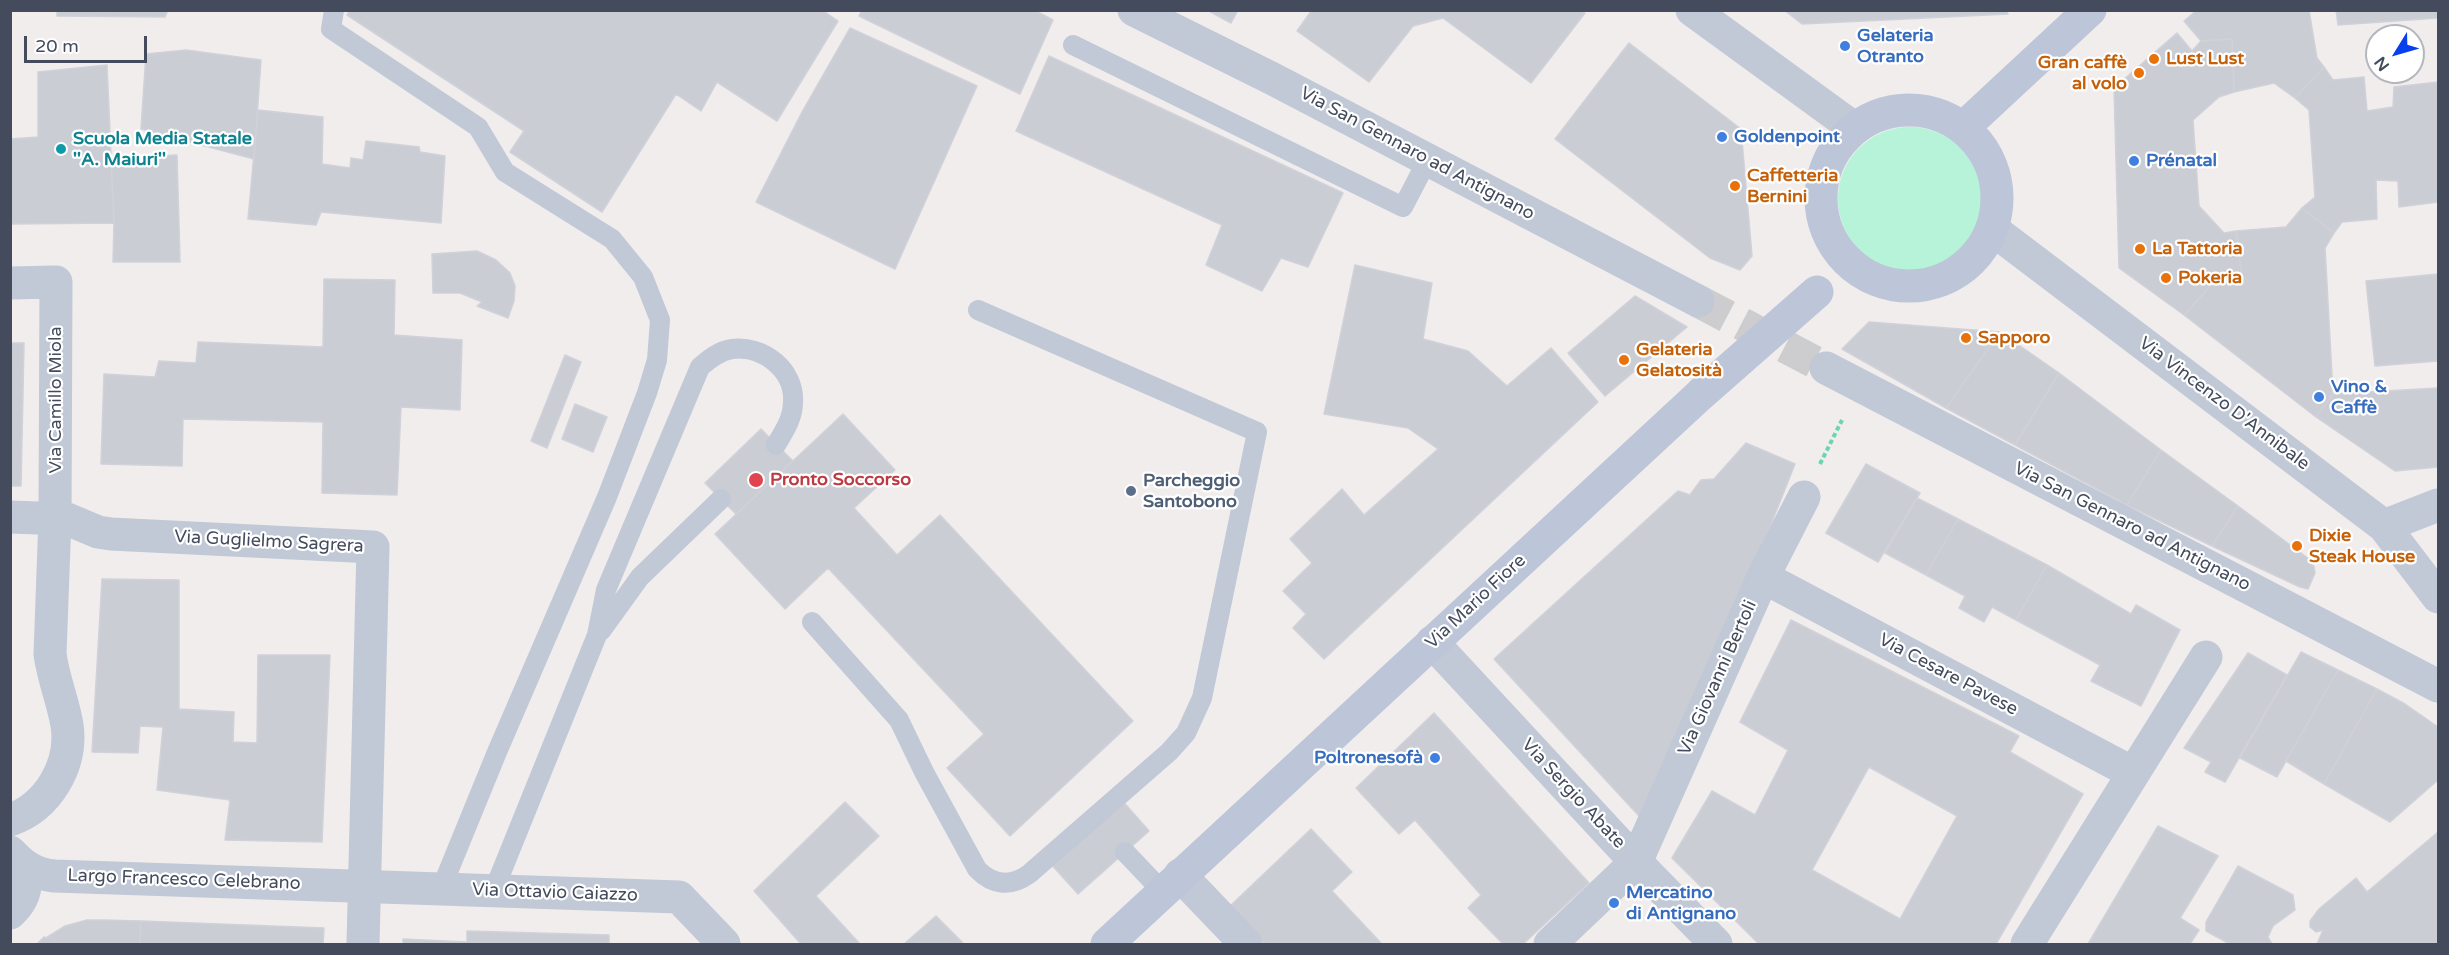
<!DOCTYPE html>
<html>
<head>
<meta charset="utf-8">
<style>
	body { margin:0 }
	#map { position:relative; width:2449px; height:955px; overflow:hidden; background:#f0edec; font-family:"Varela Round",sans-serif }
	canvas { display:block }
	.frame { position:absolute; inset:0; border:12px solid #434b5c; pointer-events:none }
	.north { position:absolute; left:2365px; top:24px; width:60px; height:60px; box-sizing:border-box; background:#fff; border:2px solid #b4b7be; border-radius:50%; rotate:233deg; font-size:16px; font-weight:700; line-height:24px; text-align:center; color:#434b5c }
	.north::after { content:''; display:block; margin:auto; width:21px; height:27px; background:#083fee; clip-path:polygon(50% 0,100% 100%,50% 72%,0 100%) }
	.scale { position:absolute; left:24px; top:36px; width:123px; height:27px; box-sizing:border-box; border:3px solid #434b5c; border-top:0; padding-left:8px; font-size:18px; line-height:21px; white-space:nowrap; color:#434b5c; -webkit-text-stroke:4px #fff; paint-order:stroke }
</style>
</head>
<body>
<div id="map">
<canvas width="2449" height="955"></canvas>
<div class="frame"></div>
<div class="north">N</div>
<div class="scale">20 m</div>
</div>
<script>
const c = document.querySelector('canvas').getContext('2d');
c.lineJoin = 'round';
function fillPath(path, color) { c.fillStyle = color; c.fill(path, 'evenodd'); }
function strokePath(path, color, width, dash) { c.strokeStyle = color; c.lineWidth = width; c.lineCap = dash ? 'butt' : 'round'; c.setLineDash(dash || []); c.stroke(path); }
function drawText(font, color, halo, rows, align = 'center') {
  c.font = font + ' "Varela Round",sans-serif'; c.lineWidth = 4.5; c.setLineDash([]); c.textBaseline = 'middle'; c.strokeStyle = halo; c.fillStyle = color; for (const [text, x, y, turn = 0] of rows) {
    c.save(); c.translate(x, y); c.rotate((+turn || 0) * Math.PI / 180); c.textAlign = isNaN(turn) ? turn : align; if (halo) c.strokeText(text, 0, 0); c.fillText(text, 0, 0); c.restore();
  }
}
const green = new Path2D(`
	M1838 199a72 72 0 1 1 144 0a72 72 0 1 1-144 0Z`);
const building = new Path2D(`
	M57,10H168L165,17L57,16Z
	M350,10H822L838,21L777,121L717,82L701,111L676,94L602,212L510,152L524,131L347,15Z
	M862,10H1034L1053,20L1020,94L859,16Z
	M1207,10H1238L1231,23Z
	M1312,10H1581L1585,13L1531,83L1443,18L1413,26L1369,82L1297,31Z
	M1784,10H2006L2008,14L1802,24Z
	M2197,10H2309L2317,58L2324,67L2295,98L2274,83L2234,92L2232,39L2201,41L2184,21Z
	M2336,10H2438V18L2338,25Z
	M850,28L977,86L895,269L756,202L802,112Z
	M2177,33L2192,51L2201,41L2232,39L2234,92L2219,97L2193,120L2199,206L2224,233L2236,231L2242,276L2213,283L2184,315L2119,268L2114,88Z
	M1629,43L1741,129L1752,256L1740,270L1710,258L1555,139Z
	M186,50L261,60L254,159L141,129L146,54Z
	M1049,56L1343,193L1308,267L1281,258L1262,291L1206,265L1222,225L1016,131Z
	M107,65L114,223L10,224V139L38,137V72Z
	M2324,67L2333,80L2364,77L2367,111L2393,107L2394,87L2438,82V202L2399,207L2398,181L2376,180L2377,219L2342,222L2334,233L2302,208L2315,197L2309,110L2295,98Z
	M258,110L323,117L322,164L350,168L351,158L363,160L366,141L419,147L420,152L445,156L441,223L321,212L316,225L248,219Z
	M177,155L180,262H113L114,223L111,159Z
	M2302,208L2334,233L2325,248L2333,394L2316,417L2184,315L2213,283L2242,276L2236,231L2286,227Z
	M477,251L496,260L510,273L515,286L514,301L508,318L477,306L482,302L460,293H433L432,254Z
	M1355,265L1432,283L1423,339L1468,351L1507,386L1551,348L1598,402L1324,659L1293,628L1306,614L1283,591L1312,563L1290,539L1342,489L1364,515L1438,449L1408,428L1324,414Z
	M2438,274V361L2375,366L2366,281Z
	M324,279L395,280L394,335L462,340L460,410L401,407L397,495L322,493L323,422L183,419L182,466L101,464L104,374L155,377L159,361L196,363L198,342L323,347Z
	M1635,296L1687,327L1605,396L1568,353Z
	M1869,322L2000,332L1946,408L1842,349Z
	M2000,332L2059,373L2015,445L1946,408Z
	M10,343H24L21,486H10Z
	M565,355L581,362L547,448L531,441Z
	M2059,373L2161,450L2127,505L2015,445Z
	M2438,388V467L2395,471L2316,417L2333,394Z
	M575,404L607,417L593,452L562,439Z
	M843,414L895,470L854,508L897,555L940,515L1133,721L1010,836L947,768L984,734L828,568L785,609L715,534Z
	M761,429L793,461L736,514L705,483Z
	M1746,443L1795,464L1766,537L1639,816L1494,659L1678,491L1690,495L1701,480L1714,479Z
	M2161,450L2238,506L2212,546L2127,505Z
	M1866,464L1920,493L1878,562L1826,533Z
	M1917,498L1958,519L1926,575L1885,553Z
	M2238,506L2313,562L2315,573L2308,589L2300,587L2212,546Z
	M1958,519L2047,565L2016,620L1992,607L1984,622L1959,608L1965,596L1926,575Z
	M2047,565L2131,614L2136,605L2180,630L2141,706L2091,681L2100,665L2016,620Z
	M102,579L179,580V709L234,712L233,742L257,743L258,655H330L322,842L225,840L230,800L157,790L163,727L140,726L138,753L92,752Z
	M1791,620L2019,736L2010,752L2083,794L1996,944H1759L1672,858L1712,791L1755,815L1788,750L1740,722ZM1869,767L1957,816L1900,919L1812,870Z
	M2301,652L2338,670L2277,777L2240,758Z
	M2248,653L2287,675L2225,782L2205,772L2211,762L2184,748Z
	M2338,670L2377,689L2324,784L2286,761Z
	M2377,689L2405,704L2438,727V780L2390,822L2324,784Z
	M1434,713L1589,883L1523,944H1503L1468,908L1481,895L1415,820L1399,834L1356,788Z
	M1120,798L1149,831L1078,894L1049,862Z
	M845,802L879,836L816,896L860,944H801L754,891Z
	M2158,826L2218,856L2180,918L2199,930L2190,944H2088Z
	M1311,829L1352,872L1332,891L1382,944H1265L1229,907Z
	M2438,832V944H2317L2323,930L2316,932L2310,927V921L2319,909L2356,878L2367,892Z
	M2238,866L2293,895L2295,910L2273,926L2268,937L2272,944H2230L2206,931V922Z
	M936,916L964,944H904Z
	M103,920L141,921L140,944H37L44,937L46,938L65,926L87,920Z
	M141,921L324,928L323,944H140Z
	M467,931L609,935V944H403V939L467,942Z`);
const streetTunnel = new Path2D(`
	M1698,301L1826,368`);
const path = new Path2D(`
	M1820,464L1842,420`);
const lane = new Path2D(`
	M334,10L331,29L478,127L505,172L612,239L643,277L660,320L657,360L647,393L607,497L497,752L441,889
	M1073,45L1403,207L1428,159
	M812,622L899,720L924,772L977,869C993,886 1011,887 1029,874L1169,752L1186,733L1202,698L1257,432L978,310
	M601,631L640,577L721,499
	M1125,852L1163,892
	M494,890L597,635L606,590L700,367C709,359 719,351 732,349C763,345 795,370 793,402C793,419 784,431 776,445`);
const street = new Path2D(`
	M1134,10L1273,79L1698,301
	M1692,10L1854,128
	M1992,229L2384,526L2438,597
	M10,283L56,282L55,518L50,654C53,678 63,701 67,725C73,765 48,807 10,820
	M1826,368L2438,686
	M10,517L67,519L98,532L111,534L373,547L363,944
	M2384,526L2438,505
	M1763,577L2133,773
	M1432,642L1636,862L1716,944
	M10,852C23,866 35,874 54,876L679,897L724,944
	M1180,875L1246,944
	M10,913C30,894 28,878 15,857
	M1550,944L1636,862L1763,577L1804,497
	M2027,944L2206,657`);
const secondary = new Path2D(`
	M1821 198a88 88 0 1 1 176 0a88 88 0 1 1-176 0Z
	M1963,128L2090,10
	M1107,944L1702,393`);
const secondaryBridge = new Path2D(`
	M1702,393L1817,292`);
const markers = [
	[1845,46,6,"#3f7fe0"],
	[2154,59,6,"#e8710a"],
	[2139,73,6,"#e8710a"],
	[1722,137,6,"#3f7fe0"],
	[61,149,6,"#0f9aa8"],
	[2134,161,6,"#3f7fe0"],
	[1735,186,6,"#e8710a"],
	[2140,249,6,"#e8710a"],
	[2166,278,6,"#e8710a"],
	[1966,338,6,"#e8710a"],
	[1624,360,6,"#e8710a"],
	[2319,397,6,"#3f7fe0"],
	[756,480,8,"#e0444e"],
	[1131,491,6,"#5c6f8a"],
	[2297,546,6,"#e8710a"],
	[1435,758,6,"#3f7fe0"],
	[1614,903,6,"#3f7fe0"]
];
const shopNames = [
	["Gelateria",1857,36],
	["Otranto",1857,57],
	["Goldenpoint",1734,137],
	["Prénatal",2146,161],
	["Vino &",2331,387],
	["Caffè",2331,408],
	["Poltronesofà",1423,758,"right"],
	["Mercatino",1626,893],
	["di Antignano",1626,914]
];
const foodNames = [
	["Lust Lust",2166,59],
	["Gran caffè",2127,63,"right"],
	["al volo",2127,84,"right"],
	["Caffetteria",1747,176],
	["Bernini",1747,197],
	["La Tattoria",2152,249],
	["Pokeria",2178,278],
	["Sapporo",1978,338],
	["Gelateria",1636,350],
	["Gelatosità",1636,371],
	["Dixie",2309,536],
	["Steak House",2309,557]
];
const cultureNames = [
	["Scuola Media Statale",73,139],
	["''A. Maiuri''",73,160]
];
const streetNames = [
	["Via San Gennaro ad Antignano",1417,154,28],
	["Via Camillo Miola",56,400,-90],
	["Via Vincenzo D'Annibale",2224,404,37],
	["Via San Gennaro ad Antignano",2132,527,27],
	["Via Guglielmo Sagrera",269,542,3],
	["Via Mario Fiore",1476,602,-43],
	["Via Cesare Pavese",1948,675,28],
	["Via Giovanni Bertoli",1718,678,-66],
	["Via Sergio Abate",1573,794,47],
	["Largo Francesco Celebrano",184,880,2],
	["Via Ottavio Caiazzo",555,893,2]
];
const healthNames = [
	["Pronto Soccorso",770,480]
];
const serviceNames = [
	["Parcheggio",1143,481],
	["Santobono",1143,502]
];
fillPath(green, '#b6f3d9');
fillPath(building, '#cbcdd5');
strokePath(building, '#d0d1d9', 1.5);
strokePath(streetTunnel, '#cdcdcf', 33, [33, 16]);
strokePath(path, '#6bd4b5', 4, [4.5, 3]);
strokePath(lane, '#c1c8d6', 20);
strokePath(street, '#c1c8d6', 33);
strokePath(secondary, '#bdc5d8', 33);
strokePath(secondaryBridge, '#bdc5d8', 33);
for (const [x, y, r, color] of markers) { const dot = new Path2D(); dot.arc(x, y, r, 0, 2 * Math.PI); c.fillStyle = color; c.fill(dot); strokePath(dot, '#fff', 2); }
drawText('bold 18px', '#366cbe', '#fff', shopNames, 'left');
drawText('bold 18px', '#c56008', '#fff', foodNames, 'left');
drawText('bold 18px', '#0d838f', '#fff', cultureNames, 'left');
drawText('18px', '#434b5c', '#fff', streetNames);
drawText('bold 18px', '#be3a42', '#fff', healthNames, 'left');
drawText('bold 18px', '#4e5e75', '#fff', serviceNames, 'left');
</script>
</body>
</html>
